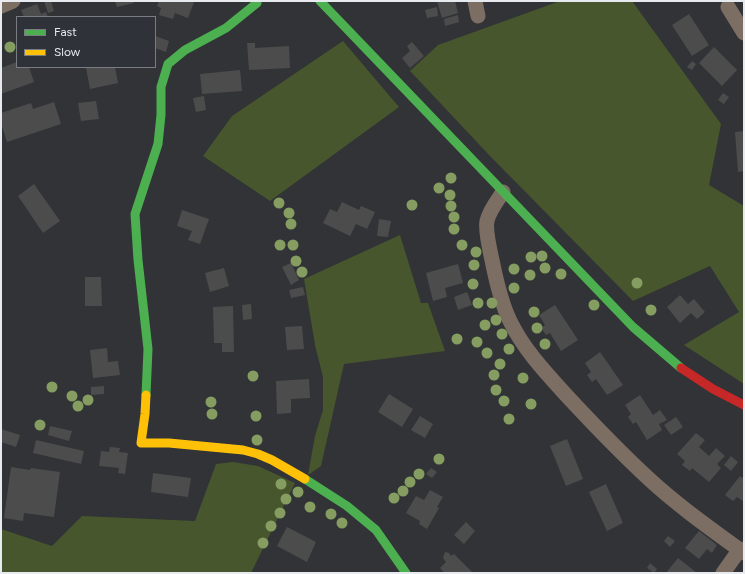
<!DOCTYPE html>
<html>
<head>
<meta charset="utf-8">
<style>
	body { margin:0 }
	#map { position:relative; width:745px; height:574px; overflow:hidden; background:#313337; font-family:Figtree,sans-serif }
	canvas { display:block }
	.frame { position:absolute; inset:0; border:2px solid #e7eaee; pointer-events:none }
	.legend { position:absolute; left:16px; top:16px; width:140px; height:52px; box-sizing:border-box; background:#2f3239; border:1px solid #797c81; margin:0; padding:5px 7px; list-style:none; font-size:12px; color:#e7eaee }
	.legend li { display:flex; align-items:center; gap:8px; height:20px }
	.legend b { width:20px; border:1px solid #797c81 }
</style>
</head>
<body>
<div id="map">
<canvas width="745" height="574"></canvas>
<div class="frame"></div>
<ul class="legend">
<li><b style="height:5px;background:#4caf50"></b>Fast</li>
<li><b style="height:5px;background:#ffc107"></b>Slow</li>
</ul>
</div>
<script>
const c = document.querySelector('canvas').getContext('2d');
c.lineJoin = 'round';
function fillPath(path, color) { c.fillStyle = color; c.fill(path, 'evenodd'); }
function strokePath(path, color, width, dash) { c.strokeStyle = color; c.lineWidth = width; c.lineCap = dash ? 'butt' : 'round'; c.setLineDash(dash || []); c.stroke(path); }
const green = new Path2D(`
	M560,1H632L721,124L709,185L744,206V384L684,345L739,312L710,266L633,301L490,156L410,71L438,45Z
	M343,41L399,107L270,201L203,156L232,116Z
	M400,235L421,303H428L445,351L344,364L321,466L308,475L315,436L323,410V377L315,345L304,279Z
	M233,462L258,466L295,483L251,573H1V529L52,546L82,516L195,521L216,464Z`);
const building = new Path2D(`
	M44,1H51L54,11L48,13Z
	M115,1H133L134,3L117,7Z
	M159,1H192L194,2L188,18L175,13L173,19L159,15L161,8L157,6Z
	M437,1H455L458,13L442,18Z
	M37,4L41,14L46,12L48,17H24L21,10Z
	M437,7L438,16L427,18L425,10Z
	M689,14L709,45L692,56L672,25Z
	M458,15L459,22L445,26L444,19Z
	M155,36L169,41L166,52L155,48Z
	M412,42L424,56L410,68L402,58L410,51L407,46Z
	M247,43H255V48L289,46L290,68L249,70Z
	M714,47L737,70L722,86L699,63Z
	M692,61L696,64L692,70L687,67Z
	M17,62V67H29L34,82L1,94V68Z
	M92,67H115L118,83L90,89L86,68Z
	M240,70L242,91L202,94L200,74Z
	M723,93L729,97L724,104L718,100Z
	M204,96L206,110L196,112L193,98Z
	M96,101L99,119L81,121L78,103Z
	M54,102L61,124L7,142L1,123V113L31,103L33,109Z
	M744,131V171L738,172L735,132Z
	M34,184L60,221L43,233L18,196Z
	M342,202L359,210L361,206L375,212L367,229L356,224L350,236L323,223L330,209L337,212Z
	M182,210L209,219L200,244L188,240L192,231L177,226Z
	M379,219L391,221L388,237L377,236Z
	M291,263L299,280L291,285L282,267Z
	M458,264L463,283L445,288L447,297L433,301L426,273Z
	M224,268L229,286L210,292L205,273Z
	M85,277H101L102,306H85Z
	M303,287L305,295L291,298L289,290Z
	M467,292L472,305L458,310L454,297Z
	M680,295L688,304L694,299L705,312L697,319L691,313L680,323L667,307Z
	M251,304L252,319L243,320L242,305Z
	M555,305L578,340L561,351L550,333L546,335L541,328L545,325L539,315Z
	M233,306L234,352H222V343H214L213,307Z
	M302,326L304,349L287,350L285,327Z
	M107,348L108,362L118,361L120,375L93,378L90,350Z
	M600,352L623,385L607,395L596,379L592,382L587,375L591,372L585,363Z
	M309,379L310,398L291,399V413L277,414L276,381Z
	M104,386V394L91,395V387Z
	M389,394L413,409L402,427L378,412Z
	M640,395L653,415L660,410L667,420L659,424L662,430L647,440L636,422L633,424L628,417L631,414L625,405Z
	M420,416L433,424L425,438L411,430Z
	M676,417L683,427L671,435L664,425Z
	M50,426L72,431L69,441L48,435Z
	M1,429L20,435L16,447L1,442Z
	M696,433L705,440L699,447L709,456L716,448L725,456L717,464L721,468L709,482L692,468L690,471L682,465L685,461L677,454Z
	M567,439L583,479L566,486L550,446Z
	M36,440L84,451L81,464L33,453Z
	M110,447L120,448L119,452L128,453L125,474L118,473L119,468L99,466L101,451L109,452Z
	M731,456L738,462L731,471L724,465Z
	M11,467L30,470L31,468L60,472L54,517L24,513L23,521L4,518Z
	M431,468L437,472L432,478L426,474Z
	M153,473L191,478L188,497L151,492Z
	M740,476L744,479V502L737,497L733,501L725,495Z
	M606,484L623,523L607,531L589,492Z
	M430,490L443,497L437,507L439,508L427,529L419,524L420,521L406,513L416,496L424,500Z
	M466,522L475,531L464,544L454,535Z
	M287,527L316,542L307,562L277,546Z
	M699,531L717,545L712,553L707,549L699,559L685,548Z
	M668,536L675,541L670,547L664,541Z
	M445,552L449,553L451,556L454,554L473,573H445L440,568L446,562L443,558Z
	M678,558L697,573H666Z
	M650,563L657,569L654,573L647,568Z`);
const street = new Path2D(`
	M475,1L478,16
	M1,6L13,1
	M728,7L744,33
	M503,192C497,201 489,211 487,221C485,230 490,251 492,260C496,280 501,303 510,321C524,350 546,373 567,396C593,424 620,452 648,478C677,505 711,529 744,553
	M723,573L740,549`);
const fast = new Path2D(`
	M320,1L633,327L681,368
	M146,395L148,349L138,260L135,214L158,144L161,115V87L168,64L185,50L226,28L257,3
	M305,479L347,506L376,530L406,573`);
const slow = new Path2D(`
	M146,395L145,414L141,443H169L243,450L258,454L272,460L305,479`);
const jam = new Path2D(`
	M681,368L713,389L744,405`);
const trees = [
	[10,47],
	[451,178],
	[439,188],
	[450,195],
	[279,203],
	[412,205],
	[451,206],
	[289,213],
	[454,217],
	[291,224],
	[454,229],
	[280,245],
	[293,245],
	[462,245],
	[476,252],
	[542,256],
	[531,257],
	[296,261],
	[474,265],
	[545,268],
	[514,269],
	[302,272],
	[561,274],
	[530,275],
	[637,283],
	[473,284],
	[514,288],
	[478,303],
	[492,303],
	[594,305],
	[651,310],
	[534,312],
	[496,320],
	[485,325],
	[537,328],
	[502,334],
	[457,339],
	[477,342],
	[545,344],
	[509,349],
	[487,353],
	[500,364],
	[494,375],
	[253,376],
	[523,378],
	[52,387],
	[496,390],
	[72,396],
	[88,400],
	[504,401],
	[211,402],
	[531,404],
	[78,406],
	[212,414],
	[256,416],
	[509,419],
	[40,425],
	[257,440],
	[439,459],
	[419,474],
	[410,482],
	[281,484],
	[403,491],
	[298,492],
	[394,498],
	[286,499],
	[310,507],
	[280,513],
	[331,514],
	[342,523],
	[271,526],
	[263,543]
];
fillPath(green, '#47562c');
fillPath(building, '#4d4c4d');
strokePath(street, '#7c6e63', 15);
strokePath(fast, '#4caf50', 9);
strokePath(slow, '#ffc107', 9);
strokePath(jam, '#c62828', 9);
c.fillStyle = '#859d60';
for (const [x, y] of trees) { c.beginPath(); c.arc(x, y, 5.5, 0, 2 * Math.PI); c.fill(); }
</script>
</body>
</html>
